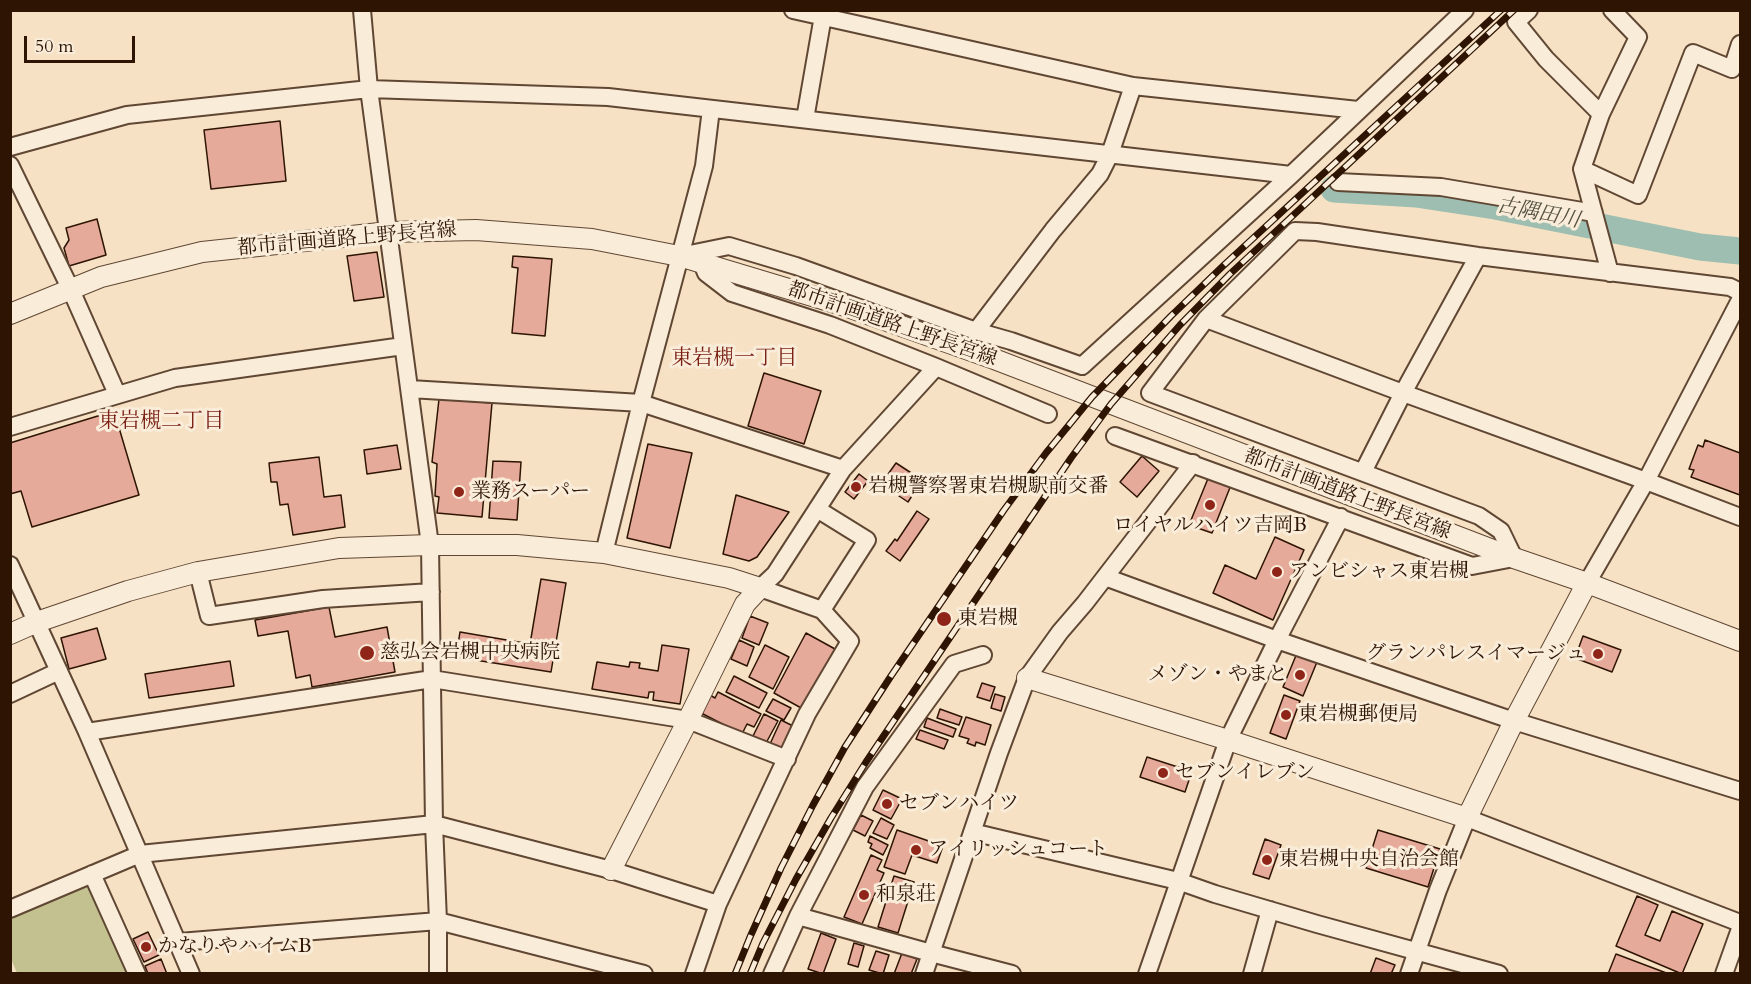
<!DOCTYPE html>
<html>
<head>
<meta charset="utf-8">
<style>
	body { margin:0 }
	#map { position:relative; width:1751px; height:984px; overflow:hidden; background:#f6e1c4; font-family:Cardo,serif }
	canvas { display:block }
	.frame { position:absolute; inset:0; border:12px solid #2e1403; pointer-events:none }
	.scale { position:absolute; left:24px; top:36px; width:111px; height:27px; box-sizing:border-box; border:3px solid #2e1403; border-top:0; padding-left:8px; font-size:18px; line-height:21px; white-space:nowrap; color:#2e1403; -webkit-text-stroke:4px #f9ecd9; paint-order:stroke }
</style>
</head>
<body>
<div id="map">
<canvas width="1751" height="984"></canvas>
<div class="frame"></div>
<div class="scale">50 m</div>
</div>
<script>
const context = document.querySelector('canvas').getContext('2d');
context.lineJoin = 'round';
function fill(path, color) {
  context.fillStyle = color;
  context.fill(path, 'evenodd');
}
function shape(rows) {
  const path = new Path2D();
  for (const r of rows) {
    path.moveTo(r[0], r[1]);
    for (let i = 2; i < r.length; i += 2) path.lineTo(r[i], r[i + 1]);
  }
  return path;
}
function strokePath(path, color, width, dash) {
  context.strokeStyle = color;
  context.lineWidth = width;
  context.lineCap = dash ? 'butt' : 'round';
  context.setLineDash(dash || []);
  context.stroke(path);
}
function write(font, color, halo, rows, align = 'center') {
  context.font = font + ' Cardo,"Noto Serif JP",serif';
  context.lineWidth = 6;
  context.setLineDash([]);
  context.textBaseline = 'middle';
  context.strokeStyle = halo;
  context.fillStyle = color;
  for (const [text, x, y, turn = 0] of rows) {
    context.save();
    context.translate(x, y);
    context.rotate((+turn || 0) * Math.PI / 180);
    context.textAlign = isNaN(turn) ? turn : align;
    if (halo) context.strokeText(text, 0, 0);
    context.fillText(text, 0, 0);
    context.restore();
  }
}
fill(shape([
	[86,887,92,889,132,973,17,973,11,959,10,918]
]), '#c3c190');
strokePath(shape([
	[1334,189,1416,194,1495,206,1700,247,1740,251]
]), '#9dbeb0', 27);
const building = shape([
	[280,121,286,181,211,189,204,130,280,121],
	[97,219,106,255,69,266,64,248,69,240,66,228,97,219],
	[377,252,384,297,354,301,347,256,377,252],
	[513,256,552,259,545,336,512,333,518,268,512,267,513,256],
	[764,373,821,391,804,444,748,426,764,373],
	[439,399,492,403,482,517,437,513,439,497,435,496,437,464,432,462,439,399],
	[114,411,139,495,32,527,21,491,10,494,10,443,114,411],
	[1705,440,1740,453,1740,495,1691,477,1694,470,1689,469,1698,445,1703,447,1705,440],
	[648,444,692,453,670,548,627,538,648,444],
	[397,445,401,469,367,474,364,450,397,445],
	[1142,456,1159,471,1137,497,1120,482,1142,456],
	[319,457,324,497,341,495,345,527,293,535,288,504,280,505,277,482,271,482,269,463,319,457],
	[493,461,521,462,517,520,489,518,493,461],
	[896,463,922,480,908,502,881,484,896,463],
	[859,474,868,481,854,499,845,492,859,474],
	[1209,476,1231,485,1212,533,1189,525,1209,476],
	[736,495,789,512,757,557,749,561,723,554,736,495],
	[917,511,929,519,900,561,886,551,895,539,897,541,917,511],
	[1275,537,1304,550,1273,620,1213,593,1225,565,1256,579,1275,537],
	[541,579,566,583,551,672,456,657,460,632,530,644,541,579],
	[329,607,335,637,387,627,395,672,312,687,310,675,296,678,288,631,258,636,255,620,329,607],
	[750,616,768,623,759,645,742,638,750,616],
	[97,628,106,659,69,669,61,638,97,628],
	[806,633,835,649,803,709,774,693,806,633],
	[1583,636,1621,650,1612,672,1575,658,1583,636],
	[739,640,754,647,747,666,731,659,739,640],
	[662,645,689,649,680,704,653,700,654,692,649,692,648,698,592,689,597,662,629,667,630,662,640,663,639,668,658,671,662,645],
	[765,645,789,657,773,689,749,677,765,645],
	[1297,653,1317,662,1303,696,1283,687,1297,653],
	[230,661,234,686,149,698,145,674,230,661],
	[734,676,767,693,759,708,726,692,734,676],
	[982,683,995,687,990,701,977,697,982,683],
	[718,692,761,714,754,727,747,724,742,734,701,713,710,695,715,698,718,692],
	[995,694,1005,697,1001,711,991,708,995,694],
	[1284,695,1300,701,1286,739,1270,733,1284,695],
	[773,699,791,708,784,720,766,711,773,699],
	[940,709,962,717,959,725,937,718,940,709],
	[764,714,778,721,766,743,753,736,764,714],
	[966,717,991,725,985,745,976,742,975,746,967,743,969,739,959,736,966,717],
	[927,718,956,729,953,737,924,727,927,718],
	[781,720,795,727,784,751,770,744,781,720],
	[920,730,948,740,944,749,916,739,920,730],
	[1147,757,1187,770,1185,778,1189,780,1185,792,1140,777,1147,757],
	[883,790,902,799,891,819,873,810,883,790],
	[861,815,873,821,865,836,853,830,861,815],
	[881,818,894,825,887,839,873,833,881,818],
	[897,830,943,846,937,863,912,855,905,874,884,867,897,830],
	[1378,830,1440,849,1428,887,1366,868,1378,830],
	[870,836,888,845,883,855,870,848,872,844,868,842,870,836],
	[1265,839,1281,845,1269,879,1253,874,1265,839],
	[871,855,882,860,877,870,884,873,862,924,844,917,871,855],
	[894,876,914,882,898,933,878,927,894,876],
	[1637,896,1658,905,1645,935,1660,941,1672,911,1703,924,1682,974,1616,946,1637,896],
	[148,932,159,955,144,962,133,939,148,932],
	[821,933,836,939,823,974,808,969,821,933],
	[854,943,864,946,858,967,848,964,854,943],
	[876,951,889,955,883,974,869,970,876,951],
	[902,953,917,959,911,974,894,974,902,953],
	[1616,954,1669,974,1608,974,1616,954],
	[1376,958,1395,965,1391,974,1370,974,1376,958],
	[161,959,167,974,148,974,145,966,161,959]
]);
fill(building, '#e6aa9b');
strokePath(building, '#2e1403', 1.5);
const minor = shape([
	[362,10,369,89,430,545,434,824,438,921,438,974],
	[793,10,1133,86,1358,110],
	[1529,10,1516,22,1546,59,1601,114],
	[805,119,823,16],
	[10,147,127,115,369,89,608,97,1291,175],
	[10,165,71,290,117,394],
	[1582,169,1638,195,1693,53,1732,69,1740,44],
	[1338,182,1441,187,1594,213],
	[680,256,729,246,796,266,976,331,1011,341,1082,366,1291,175,1465,10],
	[702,263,706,273,732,293,830,325,936,367,1048,414],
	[1610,273,1582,169,1601,114,1638,37,1612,10],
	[1206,319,1403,393,1646,481,1740,517],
	[976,331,1053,230,1100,174,1110,154,1133,86],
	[410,389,641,403,843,469],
	[10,427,175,378,403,346],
	[1115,436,1472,566,1514,558,1501,531,1479,516,1150,393,1206,319,1295,231,1317,232,1478,256,1730,287,1740,292],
	[1363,472,1403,393,1478,256],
	[817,509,867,540,822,610],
	[604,553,641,403,704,166,711,109],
	[10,565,87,732,191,974],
	[198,572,209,616,323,599,431,592],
	[1105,577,1277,640,1514,721,1740,791],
	[1587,583,1646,481,1740,300],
	[10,694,59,671],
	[87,732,432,679,688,720,787,759],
	[972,832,1178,881,1215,894,1317,924,1499,974],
	[92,874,137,974],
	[10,909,140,854,434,824,611,870,718,904],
	[798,916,865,787,954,664,983,655],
	[179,942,438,921,644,974],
	[694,974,718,904,807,714,850,641,822,610,760,588,775,574,843,469,936,367],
	[772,974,798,916,931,953,1012,974],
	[924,974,999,753,1027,678,1060,632,1085,603,1193,463],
	[1147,974,1228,740,1277,640,1341,517],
	[1252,974,1270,910],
	[1409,974,1438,890,1467,818,1740,923],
	[1724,974,1740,929]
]);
const tertiary = shape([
	[10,314,101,277,202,252,389,232,476,230,592,239,679,256,842,305,994,359,1514,558,1587,583,1740,641],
	[10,634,37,622,128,591,198,572,339,548,430,545,517,545,604,553,729,578,760,588,745,604,688,720,611,870],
	[1027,678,1228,740,1467,818,1514,721,1587,583]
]);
strokePath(minor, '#604733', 20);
strokePath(tertiary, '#604733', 22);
strokePath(minor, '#f9ecd9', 16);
strokePath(tertiary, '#f9ecd9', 20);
const rail = shape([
	[735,974,750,937,781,868,813,805,845,747,891,676,1004,510,1046,453,1092,397,1171,316,1223,266,1501,10],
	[750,974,763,943,796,879,831,818,866,762,1071,458,1111,404,1180,325,1230,274,1514,10]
]);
strokePath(rail, '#2e1403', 7);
strokePath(rail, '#f9ecd9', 4.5, [14]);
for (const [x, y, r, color] of [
	[856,487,6,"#8f2418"],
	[459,492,6,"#8f2418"],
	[1210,505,6,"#8f2418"],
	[1277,572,6,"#8f2418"],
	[944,619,8,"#8f2418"],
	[367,653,8,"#8f2418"],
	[1598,654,6,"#8f2418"],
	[1300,675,6,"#8f2418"],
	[1286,715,6,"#8f2418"],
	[1163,773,6,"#8f2418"],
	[887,804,6,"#8f2418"],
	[916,850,6,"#8f2418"],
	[1267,860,6,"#8f2418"],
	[864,895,6,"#8f2418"],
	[146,947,6,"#8f2418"]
]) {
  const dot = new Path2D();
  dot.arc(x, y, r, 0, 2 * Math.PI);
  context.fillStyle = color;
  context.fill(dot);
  strokePath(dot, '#f9ecd9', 2);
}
write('20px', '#2e1403', '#f9ecd9', [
	["都市計画道路上野長宮線",347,240,-5],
	["都市計画道路上野長宮線",892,325,19],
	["都市計画道路上野長宮線",1347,495,21]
]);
write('20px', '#2e1403', '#f9ecd9', [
	["岩槻警察署東岩槻駅前交番",868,487],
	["業務スーパー",471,492],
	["ロイヤルハイツ吉岡B",1210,526,"center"],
	["アンビシャス東岩槻",1289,572],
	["東岩槻",958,619],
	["慈弘会岩槻中央病院",380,653],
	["グランパレスイマージュ",1586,654,"right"],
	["メゾン・やまと",1288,675,"right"],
	["東岩槻郵便局",1298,715],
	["セブンイレブン",1175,773],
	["セブンハイツ",899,804],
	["アイリッシュコート",928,850],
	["東岩槻中央自治会館",1279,860],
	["和泉荘",876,895],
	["かなりやハイムB",158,947]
], 'left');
write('italic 21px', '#555040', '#f9ecd9', [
	["古隅田川",1538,214,11]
]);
write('21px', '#7a1f14', '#f9ecd9', [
	["東岩槻一丁目",734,359],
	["東岩槻二丁目",161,422]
]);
</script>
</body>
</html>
